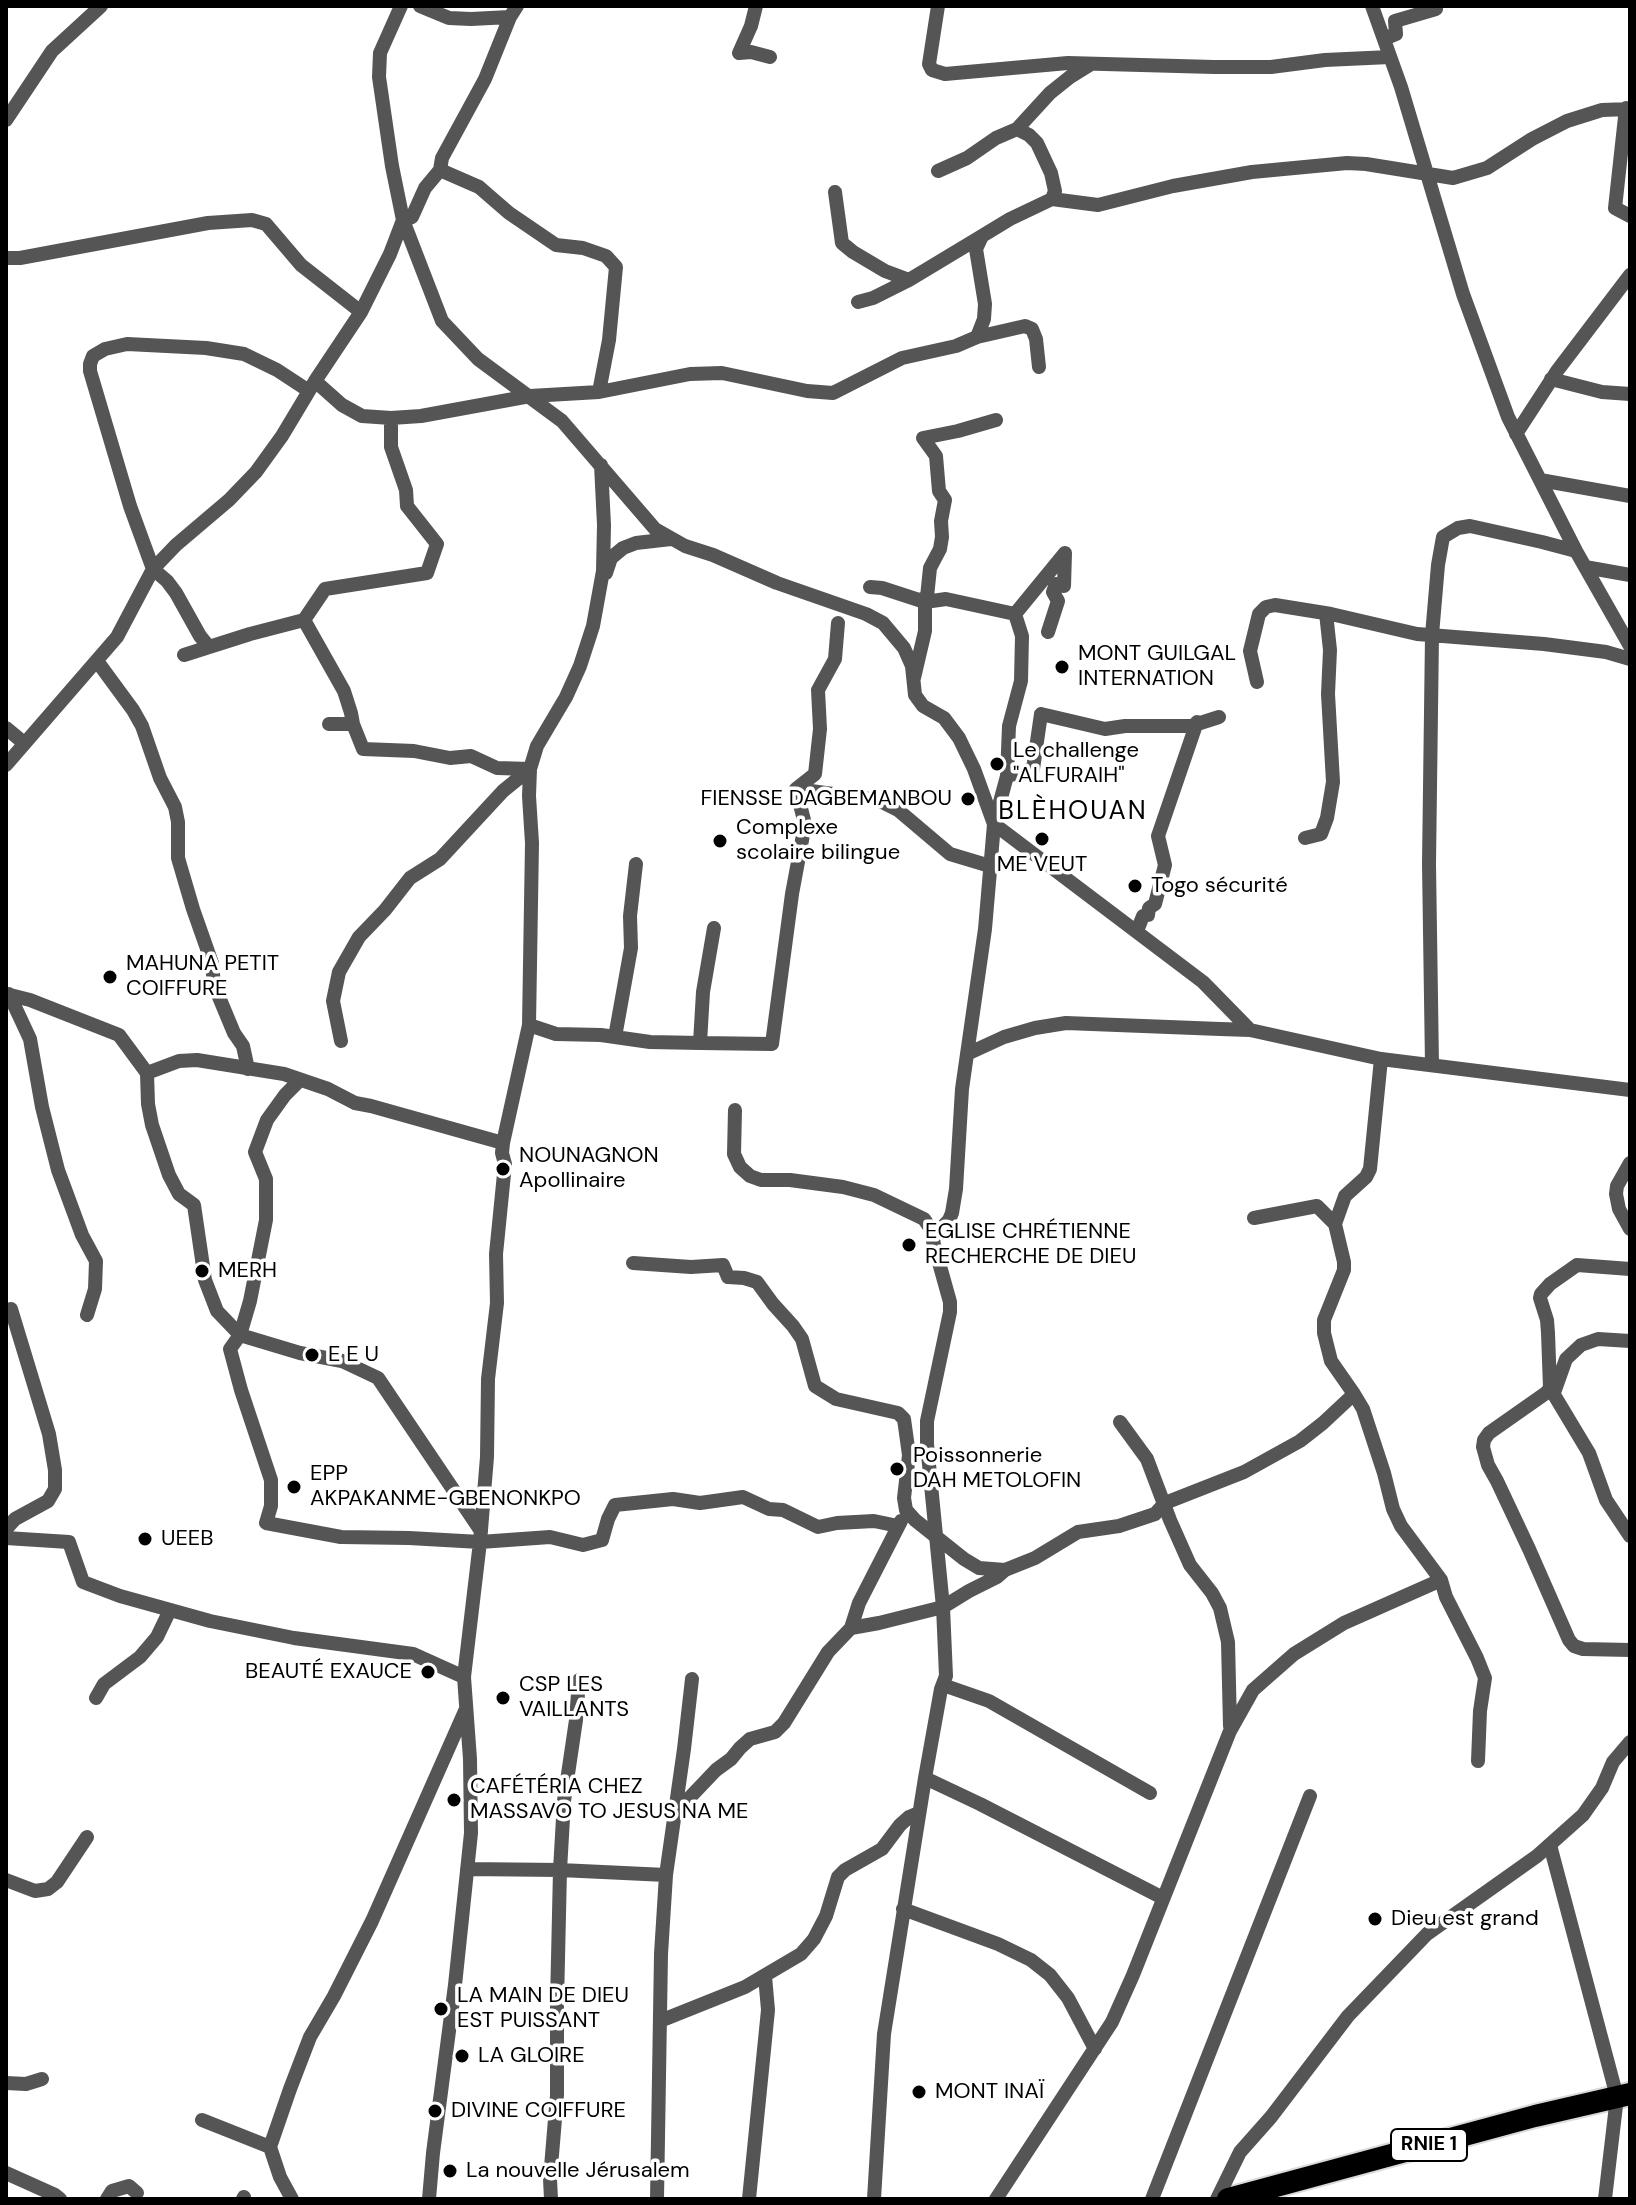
<!DOCTYPE html>
<html>
<head>
<meta charset="utf-8">
<style>
	body { margin:0 }
	#map { position:relative; width:1636px; height:2205px; overflow:hidden; background:#fff; font-family:"DM Sans",sans-serif }
	canvas { display:block }
	.frame { position:absolute; inset:0; border:8px solid #000; pointer-events:none }
</style>
</head>
<body>
<div id="map">
<canvas width="1636" height="2205"></canvas>
<div class="frame"></div>
</div>
<script>
const context = document.querySelector('canvas').getContext('2d');
context.lineJoin = 'round';
function shape(rows) {
  const path = new Path2D();
  for (const r of rows) {
    path.moveTo(r[0], r[1]);
    for (let i = 2; i < r.length; i += 2) path.lineTo(r[i], r[i + 1]);
  }
  return path;
}
function strokePath(path, color, width, dash) {
  context.strokeStyle = color;
  context.lineWidth = width;
  context.lineCap = dash ? 'butt' : 'round';
  context.setLineDash(dash || []);
  context.stroke(path);
}
function write(font, color, halo, rows, align = 'center') {
  context.font = font + ' "DM Sans",sans-serif';
  context.lineWidth = 7;
  context.setLineDash([]);
  context.textBaseline = 'middle';
  context.strokeStyle = halo;
  context.fillStyle = color;
  for (const [text, x, y, turn = 0] of rows) {
    context.save();
    context.translate(x, y);
    context.rotate((+turn || 0) * Math.PI / 180);
    context.textAlign = isNaN(turn) ? turn : align;
    if (halo) context.strokeText(text, 0, 0);
    context.fillText(text, 0, 0);
    context.restore();
  }
}
const trunk = shape([
	[1228,2199,1535,2116,1630,2094]
]);
strokePath(trunk, '#dbdbdb', 26);
strokePath(shape([
	[401,6,380,53,379,77,392,166,403,220,442,321,478,359,562,421,655,529,685,546,713,555,777,583,866,614,883,623,904,648,912,666,915,695,923,706,944,718,959,738,974,769,994,824,1203,982,1250,1030],
	[420,6,449,18,471,19,510,17,517,6],
	[756,6,751,26,739,53,751,52,770,57],
	[938,6,929,64,932,70,945,74,1068,63,1214,67,1271,67,1325,60,1390,57],
	[1372,6,1401,87,1463,294,1508,417,1576,551,1630,646],
	[1384,39,1396,34,1395,21,1436,9],
	[1626,108,1615,208,1630,216],
	[6,120,52,51,101,6],
	[440,170,442,158,485,79,510,17],
	[938,171,967,158,996,138,1017,129,1050,93,1070,77,1091,64],
	[835,192,842,243,853,252,885,271,909,280],
	[1052,199,1098,205,1173,186,1252,172,1347,163,1366,164,1453,178,1487,168,1532,139,1567,121,1602,110,1630,109],
	[6,258,20,258,208,223,252,220,266,224,301,265,361,312],
	[858,302,873,298,909,280,982,236],
	[977,337,1025,326,1032,329,1036,339,1039,367],
	[1551,379,1602,392,1630,394],
	[315,381,342,405,362,416,391,418,421,416,530,396,599,392,690,374,722,373,807,391,833,393,902,358,956,346,977,337,984,319,985,304,976,249,982,236,1010,219,1052,199,1055,191,1051,173,1037,143,1029,135,1017,129],
	[1516,434,1557,371,1630,275],
	[1540,480,1630,496],
	[1585,567,1630,575],
	[606,573,611,558,623,548,636,543,671,539],
	[870,587,882,588,925,602],
	[920,600,927,597,930,568,940,549,942,537,941,521,945,500,939,491,936,456,923,438,958,431,996,420],
	[1015,614,1065,553,1064,586,1056,584,1053,592,1058,601,1048,632],
	[209,647,200,636,176,593,167,581,153,569,130,506,90,371,90,364,93,356,105,349,127,344,206,348,244,354,277,370,309,391],
	[184,655,250,634,304,620],
	[97,661,133,710,142,726,160,778,175,807,178,822,178,858,193,909,212,963,214,985,234,1033,243,1046,248,1069],
	[1257,682,1250,651,1259,614,1266,607,1275,605,1331,614,1417,634,1544,644,1606,652,1630,659],
	[329,724,353,724,363,749,414,751,450,758,471,756,497,768,530,769,503,791,440,859,410,878,385,910,359,937,339,972,333,1001,341,1041],
	[353,724,351,713,344,691,304,620,325,589,427,573,437,544,407,506,406,490,391,447,391,418],
	[6,728,24,743],
	[6,765,117,637,153,569,176,545,229,500,256,472,282,436,315,381,361,312,390,254,403,220,412,217,425,188,440,170,479,187,509,213,556,245,583,248,606,256,616,267,609,340,599,392],
	[1007,776,1033,769,1041,714,1105,729,1125,726,1191,726,1219,717],
	[796,789,878,800,898,810,950,854,990,866],
	[1305,838,1321,834,1327,818,1333,782,1328,694,1330,650,1326,613],
	[1137,931,1143,916,1148,915,1149,908,1155,904,1165,865,1158,836,1197,722],
	[6,994,30,1000,119,1035,147,1073,179,1061,197,1060,284,1074,328,1089,355,1103,371,1106,503,1143],
	[9,994,30,1039,42,1107,58,1170,82,1235,96,1261,95,1289,87,1315],
	[529,1025,556,1034,601,1035,650,1042,700,1043,703,992,714,928],
	[615,1037,631,948,630,916,636,864],
	[700,1043,772,1044,792,894,805,824,796,789,815,774,820,729,818,690,835,659,838,623],
	[967,1054,1004,1037,1035,1028,1066,1023,1220,1029,1250,1030,1381,1059,1630,1090],
	[1432,1065,1429,864,1432,635,1438,565,1443,537,1458,528,1470,526,1542,542,1576,551],
	[147,1073,148,1104,152,1125,169,1175,179,1194,194,1205,205,1280,217,1311,240,1335,230,1349,241,1390,271,1480,271,1506,266,1523,341,1537,409,1538,480,1542,550,1537,583,1545,602,1540,608,1519,615,1505,673,1499,700,1503,743,1497,769,1509,783,1510,818,1527,837,1523,874,1521,898,1526],
	[300,1080,285,1095,267,1120,255,1152,266,1179,266,1220,250,1301,240,1335,300,1353,342,1361,378,1378,481,1531],
	[735,1110,734,1154,740,1167,750,1176,761,1180,790,1180,843,1187,874,1195,924,1219,935,1235],
	[1630,1163,1617,1186,1616,1194,1619,1209,1630,1229],
	[1254,1218,1317,1206,1335,1224],
	[633,1263,691,1267,723,1265,728,1277,744,1278,757,1282,773,1304,793,1326,802,1339,815,1386,836,1399,898,1413,904,1419,909,1455,904,1498,906,1510,915,1520,964,1559,979,1568,1005,1570,1035,1558,1078,1532,1119,1526,1155,1514,1165,1503,1244,1472,1300,1441,1323,1423,1354,1394,1331,1361,1324,1333,1324,1320,1344,1270,1344,1262,1335,1224,1345,1196,1366,1177,1370,1169,1381,1059],
	[1630,1269,1577,1265,1550,1284,1541,1294,1540,1298,1547,1320,1548,1333,1550,1388,1546,1393,1489,1433,1484,1440,1483,1447,1488,1465,1497,1481,1529,1549,1569,1640,1574,1646,1583,1649,1630,1650],
	[1550,1388,1589,1453,1606,1500,1630,1536],
	[1555,1390,1566,1359,1581,1345,1598,1339,1630,1341],
	[1354,1394,1363,1409,1384,1473,1393,1509,1401,1526,1441,1580,1446,1597,1477,1658,1485,1678,1480,1711,1478,1761],
	[1120,1422,1147,1459,1170,1520,1190,1565,1212,1593,1220,1608,1228,1642,1230,1726],
	[6,1529,15,1519,48,1501,55,1489,55,1470,49,1434,11,1309],
	[6,1538,69,1542,83,1582,120,1596,210,1621,294,1638,413,1654,464,1677],
	[851,1628,879,1623,943,1607,969,1591,997,1577,1005,1570],
	[579,1680,576,1720,564,1801,560,1870,666,1875],
	[943,1685,989,1701,1150,1793],
	[96,1698,104,1684,140,1657,157,1637,170,1610],
	[925,1778,980,1804,1163,1898],
	[675,1813,716,1770,731,1759,740,1748,750,1739,775,1732,784,1723,828,1652,851,1628,859,1603,901,1521],
	[1550,1845,1617,2097,1605,2199],
	[467,1869,560,1870,557,2003,557,2095,550,2179,551,2199],
	[6,1880,35,1891,48,1889,57,1882,87,1837],
	[903,1909,998,1944,1031,1960,1050,1975,1068,1998,1095,2049],
	[660,2021,745,1987,801,1954,814,1939,826,1916,838,1877,845,1870,882,1849,900,1825,909,1817,919,1813],
	[6,2083,26,2084,42,2079],
	[202,2120,270,2147],
	[6,2173,55,2195,60,2199],
	[107,2199,112,2191,129,2186,137,2193],
	[243,2199,244,2197],
	[292,2199,280,2177,270,2147,290,2089,310,2037,334,1996,372,1921,465,1711],
	[429,2199,433,2153,455,1985,471,1833,470,1759,464,1677,480,1542,487,1457,488,1379,497,1303,496,1254,505,1164,502,1153,503,1143,529,1025,532,843,529,796,530,769,537,746,566,697,580,666,593,626,603,571,604,525,601,465],
	[657,2199,661,1954,666,1875,684,1749,692,1679],
	[749,2199,768,2010,765,1976],
	[874,2199,884,2034,925,1778,941,1689,946,1676,943,1607,927,1444,927,1421,950,1312,950,1302,933,1241,935,1235,949,1220,952,1213,956,1189,962,1089,985,929,994,824,1007,776,1009,726,1021,681,1022,636,1015,614,946,599,925,602,925,631,914,678],
	[996,2199,1112,2022,1133,1975,1230,1731,1253,1690,1294,1654,1344,1623,1441,1580],
	[1152,2199,1310,1796],
	[1217,2199,1240,2152,1271,2117,1348,2016,1427,1934,1537,1856,1583,1815,1602,1788,1613,1762,1630,1742]
]), '#555', 14);
strokePath(trunk, '#000', 22);
for (const [x, y, r, color] of [
	[1062,667,8,"#000"],
	[997,764,8,"#000"],
	[968,799,8,"#000"],
	[1042,839,8,"#000"],
	[720,841,8,"#000"],
	[1135,886,8,"#000"],
	[110,977,8,"#000"],
	[503,1169,8,"#000"],
	[909,1245,8,"#000"],
	[202,1271,8,"#000"],
	[312,1355,8,"#000"],
	[897,1469,8,"#000"],
	[294,1487,8,"#000"],
	[145,1539,8,"#000"],
	[428,1672,8,"#000"],
	[503,1698,8,"#000"],
	[454,1800,8,"#000"],
	[1375,1919,8,"#000"],
	[441,2009,8,"#000"],
	[462,2056,8,"#000"],
	[919,2092,8,"#000"],
	[435,2111,8,"#000"],
	[450,2171,8,"#000"]
]) {
  const dot = new Path2D();
  dot.arc(x, y, r, 0, 2 * Math.PI);
  context.fillStyle = color;
  context.fill(dot);
  strokePath(dot, '#fff', 3);
}
for (const [x, y, w] of [
	[1429,2145,76]
]) {
  const box = new Path2D();
  box.roundRect(x - w / 2, y - 16, w, 32, 6);
  context.fillStyle = '#fff';
  context.fill(box);
  strokePath(box, '#000', 2);
}
write('bold 20px', '#000', null, [
	["RNIE 1",1429,2145]
]);
write('22px', '#000', '#fff', [
	["MONT GUILGAL",1078,654],
	["INTERNATION",1078,679],
	["Le challenge",1013,751],
	["\"ALFURAIH\"",1013,776],
	["FIENSSE DAGBEMANBOU",952,799,"right"],
	["Complexe",736,828],
	["scolaire bilingue",736,853],
	["ME VEUT",1042,865,"center"],
	["Togo sécurité",1151,886],
	["MAHUNA PETIT",126,964],
	["COIFFURE",126,989],
	["NOUNAGNON",519,1156],
	["Apollinaire",519,1181],
	["EGLISE CHRÉTIENNE",925,1232],
	["RECHERCHE DE DIEU",925,1257],
	["MERH",218,1271],
	["E E U",328,1355],
	["Poissonnerie",913,1456],
	["DAH METOLOFIN",913,1481],
	["EPP",310,1474],
	["AKPAKANME-GBENONKPO",310,1499],
	["UEEB",161,1539],
	["BEAUTÉ EXAUCE",412,1672,"right"],
	["CSP LES",519,1685],
	["VAILLANTS",519,1710],
	["CAFÉTÉRIA CHEZ",470,1787],
	["MASSAVO TO JESUS NA ME",470,1812],
	["Dieu est grand",1391,1919],
	["LA MAIN DE DIEU",457,1996],
	["EST PUISSANT",457,2021],
	["LA GLOIRE",478,2056],
	["MONT INAÏ",935,2092],
	["DIVINE COIFFURE",451,2111],
	["La nouvelle Jérusalem",466,2171]
], 'left');
context.letterSpacing = '2px';
write('26px', '#000', '#fff', [
	["BLÈHOUAN",1073,812]
]);
context.letterSpacing = '0px';
</script>
</body>
</html>
